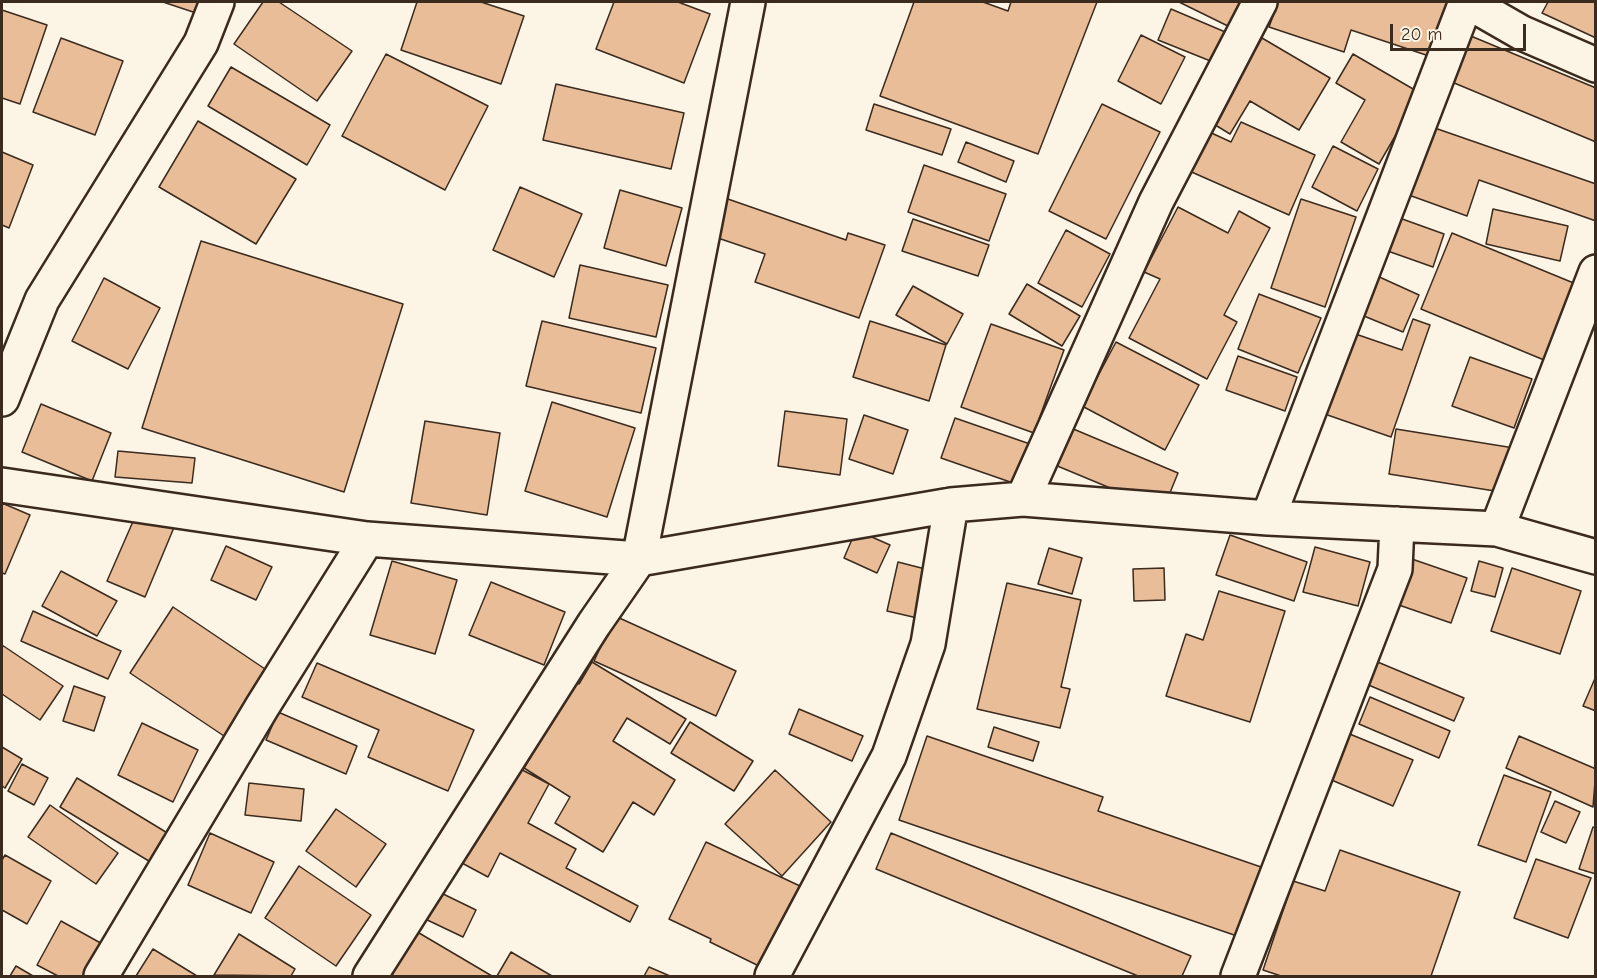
<!DOCTYPE html>
<html>
<head>
<meta charset="utf-8">
<style>
	body { margin:0 }
	#map { position:relative; width:1597px; height:978px; overflow:hidden; background:#fcf5e5; font-family:"Comic Neue",sans-serif }
	canvas { display:block }
	.frame { position:absolute; inset:0; border:3px solid #3b2a1e; pointer-events:none }
	.scale { position:absolute; left:1390px; top:24px; width:136px; height:27px; box-sizing:border-box; border:3px solid #3b2a1e; border-top:0; padding-left:8px; font-size:18px; line-height:21px; white-space:nowrap; color:#3b2a1e; -webkit-text-stroke:4px #fcf5e5; paint-order:stroke }
</style>
</head>
<body>
<div id="map">
<canvas width="1597" height="978"></canvas>
<div class="frame"></div>
<div class="scale">20 m</div>
</div>
<script>
const context = document.querySelector('canvas').getContext('2d');
context.lineJoin = 'round';
function fill(path, color) {
  context.fillStyle = color;
  context.fill(path, 'evenodd');
}
function shape(rows) {
  const path = new Path2D();
  for (const r of rows) {
    path.moveTo(r[0], r[1]);
    for (let i = 2; i < r.length; i += 2) path.lineTo(r[i], r[i + 1]);
  }
  return path;
}
function strokePath(path, color, width, dash) {
  context.strokeStyle = color;
  context.lineWidth = width;
  context.lineCap = dash ? 'butt' : 'round';
  context.setLineDash(dash || []);
  context.stroke(path);
}
const building = shape([
	[163,2,200,2,196,13,163,2],
	[263,2,279,2,352,51,317,101,234,44,263,2],
	[417,2,481,2,524,16,501,84,401,50,417,2],
	[614,2,678,2,710,14,684,83,596,49,614,2],
	[914,2,983,2,1008,11,1011,2,1097,2,1038,154,880,96,914,2],
	[1179,2,1244,2,1236,30,1179,2],
	[1278,2,1451,2,1432,57,1351,30,1344,52,1269,27,1278,2],
	[1548,2,1596,2,1596,38,1542,13,1548,2],
	[1171,9,1230,34,1218,64,1158,40,1171,9],
	[2,10,47,25,20,104,2,98,2,10],
	[1466,34,1596,88,1596,142,1447,80,1466,34],
	[1141,35,1185,57,1161,104,1118,81,1141,35],
	[61,38,123,61,95,135,33,112,61,38],
	[1262,38,1330,78,1299,130,1250,101,1230,134,1212,123,1262,38],
	[386,54,488,106,445,190,342,136,386,54],
	[1353,54,1420,93,1379,164,1341,142,1365,100,1336,83,1353,54],
	[231,67,330,125,307,165,208,106,231,67],
	[556,84,684,113,671,169,543,140,556,84],
	[874,104,951,129,942,155,866,130,874,104],
	[1102,104,1160,132,1106,239,1049,211,1102,104],
	[198,121,296,179,256,244,159,187,198,121],
	[1241,122,1315,155,1289,215,1187,170,1205,130,1231,142,1241,122],
	[1429,126,1596,184,1596,221,1479,180,1467,216,1406,194,1429,126],
	[966,142,1014,161,1006,182,958,162,966,142],
	[1333,146,1378,169,1357,211,1312,187,1333,146],
	[2,152,33,165,9,228,2,225,2,152],
	[924,165,1006,194,989,241,908,212,924,165],
	[520,187,582,214,554,277,493,250,520,187],
	[620,190,682,208,666,266,604,248,620,190],
	[725,198,846,240,848,233,885,245,859,318,755,282,765,254,712,236,725,198],
	[1301,199,1356,217,1325,307,1271,288,1301,199],
	[1178,207,1228,233,1239,211,1270,228,1224,315,1237,322,1207,379,1129,338,1160,279,1144,272,1178,207],
	[1493,209,1568,226,1560,261,1486,244,1493,209],
	[1394,216,1444,234,1433,267,1382,249,1394,216],
	[913,219,989,245,978,276,902,251,913,219],
	[1066,230,1110,254,1082,307,1038,283,1066,230],
	[1452,233,1576,284,1544,360,1421,309,1452,233],
	[201,241,403,304,344,492,142,428,201,241],
	[580,265,668,285,656,337,569,318,580,265],
	[1375,275,1419,295,1403,332,1359,314,1375,275],
	[104,278,160,308,128,369,72,341,104,278],
	[1027,284,1080,316,1062,346,1009,314,1027,284],
	[913,286,963,314,947,344,896,315,913,286],
	[1259,294,1321,318,1298,373,1238,349,1259,294],
	[1413,319,1430,325,1391,437,1316,411,1344,330,1402,350,1413,319],
	[542,321,656,348,641,413,526,386,542,321],
	[870,321,946,345,929,401,853,377,870,321],
	[991,324,1064,350,1034,433,961,407,991,324],
	[1116,342,1199,385,1165,450,1082,406,1116,342],
	[1238,356,1297,377,1285,411,1226,390,1238,356],
	[1470,357,1532,379,1514,428,1452,406,1470,357],
	[552,402,635,428,607,517,525,491,552,402],
	[41,404,111,433,92,481,22,452,41,404],
	[785,411,847,419,840,475,778,466,785,411],
	[864,415,908,430,893,474,849,459,864,415],
	[955,418,1030,444,1016,484,941,458,955,418],
	[425,421,500,433,487,515,411,503,425,421],
	[1071,428,1178,473,1163,510,1055,465,1071,428],
	[1396,429,1514,448,1507,493,1389,474,1396,429],
	[118,451,195,458,192,483,115,477,118,451],
	[2,503,30,515,5,574,2,573,2,503],
	[138,510,175,525,145,597,107,581,138,510],
	[856,530,890,545,877,573,844,558,856,530],
	[1230,535,1307,562,1294,601,1216,575,1230,535],
	[226,546,272,567,256,600,211,580,226,546],
	[1315,547,1370,562,1358,606,1303,592,1315,547],
	[1049,548,1082,558,1072,594,1038,584,1049,548],
	[1409,558,1467,578,1451,623,1393,603,1409,558],
	[392,561,457,580,435,654,370,635,392,561],
	[1479,561,1503,568,1495,597,1471,591,1479,561],
	[898,562,937,572,926,620,887,611,898,562],
	[1164,568,1165,600,1134,601,1133,569,1164,568],
	[1512,568,1581,591,1560,654,1491,631,1512,568],
	[61,571,117,601,97,636,42,606,61,571],
	[491,582,565,612,544,665,469,635,491,582],
	[1007,583,1081,600,1061,687,1070,689,1060,728,977,709,1007,583],
	[1219,591,1285,611,1250,722,1166,696,1186,634,1203,640,1219,591],
	[173,607,268,671,224,736,130,673,173,607],
	[33,611,121,651,108,679,21,641,33,611],
	[615,616,736,671,716,716,594,661,615,616],
	[2,645,63,686,40,720,2,694,2,645],
	[1368,658,1464,698,1454,721,1359,681,1368,658],
	[592,662,686,719,670,744,627,718,613,741,675,780,654,815,633,802,603,852,555,823,570,797,524,768,576,682,579,684,592,662],
	[317,663,474,730,448,791,368,757,379,730,302,697,317,663],
	[1596,676,1596,711,1583,706,1596,676],
	[74,686,105,697,94,731,63,721,74,686],
	[1370,697,1450,731,1439,758,1359,724,1370,697],
	[799,709,863,736,852,761,789,734,799,709],
	[278,712,357,746,346,774,266,740,278,712],
	[690,722,753,761,734,791,671,753,690,722],
	[142,723,198,750,173,802,118,775,142,723],
	[994,727,1039,742,1033,761,988,747,994,727],
	[1340,730,1413,760,1393,806,1322,776,1340,730],
	[927,736,1103,797,1098,811,1264,868,1237,936,899,820,927,736],
	[1519,736,1596,769,1593,807,1506,768,1519,736],
	[2,747,22,759,5,788,2,786,2,747],
	[22,764,48,778,34,805,8,791,22,764],
	[511,764,549,784,528,823,576,849,566,868,638,906,630,922,500,853,488,877,460,862,511,764],
	[775,770,831,822,782,876,725,824,775,770],
	[1504,775,1551,792,1526,862,1478,845,1504,775],
	[77,778,174,837,157,866,60,807,77,778],
	[249,783,304,789,301,821,245,815,249,783],
	[1555,801,1580,812,1566,843,1541,832,1555,801],
	[50,805,118,853,96,884,28,837,50,805],
	[336,809,386,844,356,887,306,851,336,809],
	[1593,827,1596,828,1596,874,1579,869,1593,827],
	[210,833,274,862,251,913,188,885,210,833],
	[891,833,1191,956,1182,976,1138,976,876,869,891,833],
	[706,842,800,886,761,967,710,942,711,939,669,919,706,842],
	[1340,850,1460,892,1431,976,1281,976,1263,970,1293,881,1325,891,1340,850],
	[5,855,51,881,27,924,2,910,2,860,5,855],
	[1536,859,1591,878,1568,938,1514,918,1536,859],
	[299,866,371,915,336,966,265,918,299,866],
	[435,890,476,910,463,937,421,917,435,890],
	[61,921,106,946,89,976,58,976,37,965,61,921],
	[414,930,492,976,394,976,389,973,414,930],
	[239,934,295,969,291,976,214,975,239,934],
	[153,949,197,976,136,976,153,949],
	[511,952,552,976,497,976,511,952],
	[16,966,33,976,10,976,16,966],
	[649,967,670,976,644,976,649,967]
]);
fill(building, '#e8bd98');
strokePath(building, '#3b2a1e', 1.5);
const minor = shape([
	[1468,2,1522,33,1596,65],
	[2,399,42,300,201,43,217,2],
	[2,485,367,539,639,559,951,505],
	[1023,499,1156,202,1260,2],
	[1268,518,1466,2],
	[1497,529,1596,272],
	[101,976,262,707,367,539],
	[370,976,594,624,639,559,748,2],
	[772,976,889,756,928,644,951,505,1023,499,1268,518,1497,529,1596,557],
	[1238,976,1395,569,1397,524]
]);
strokePath(minor, '#3b2a1e', 38);
strokePath(minor, '#fcf5e5', 33);
</script>
</body>
</html>
